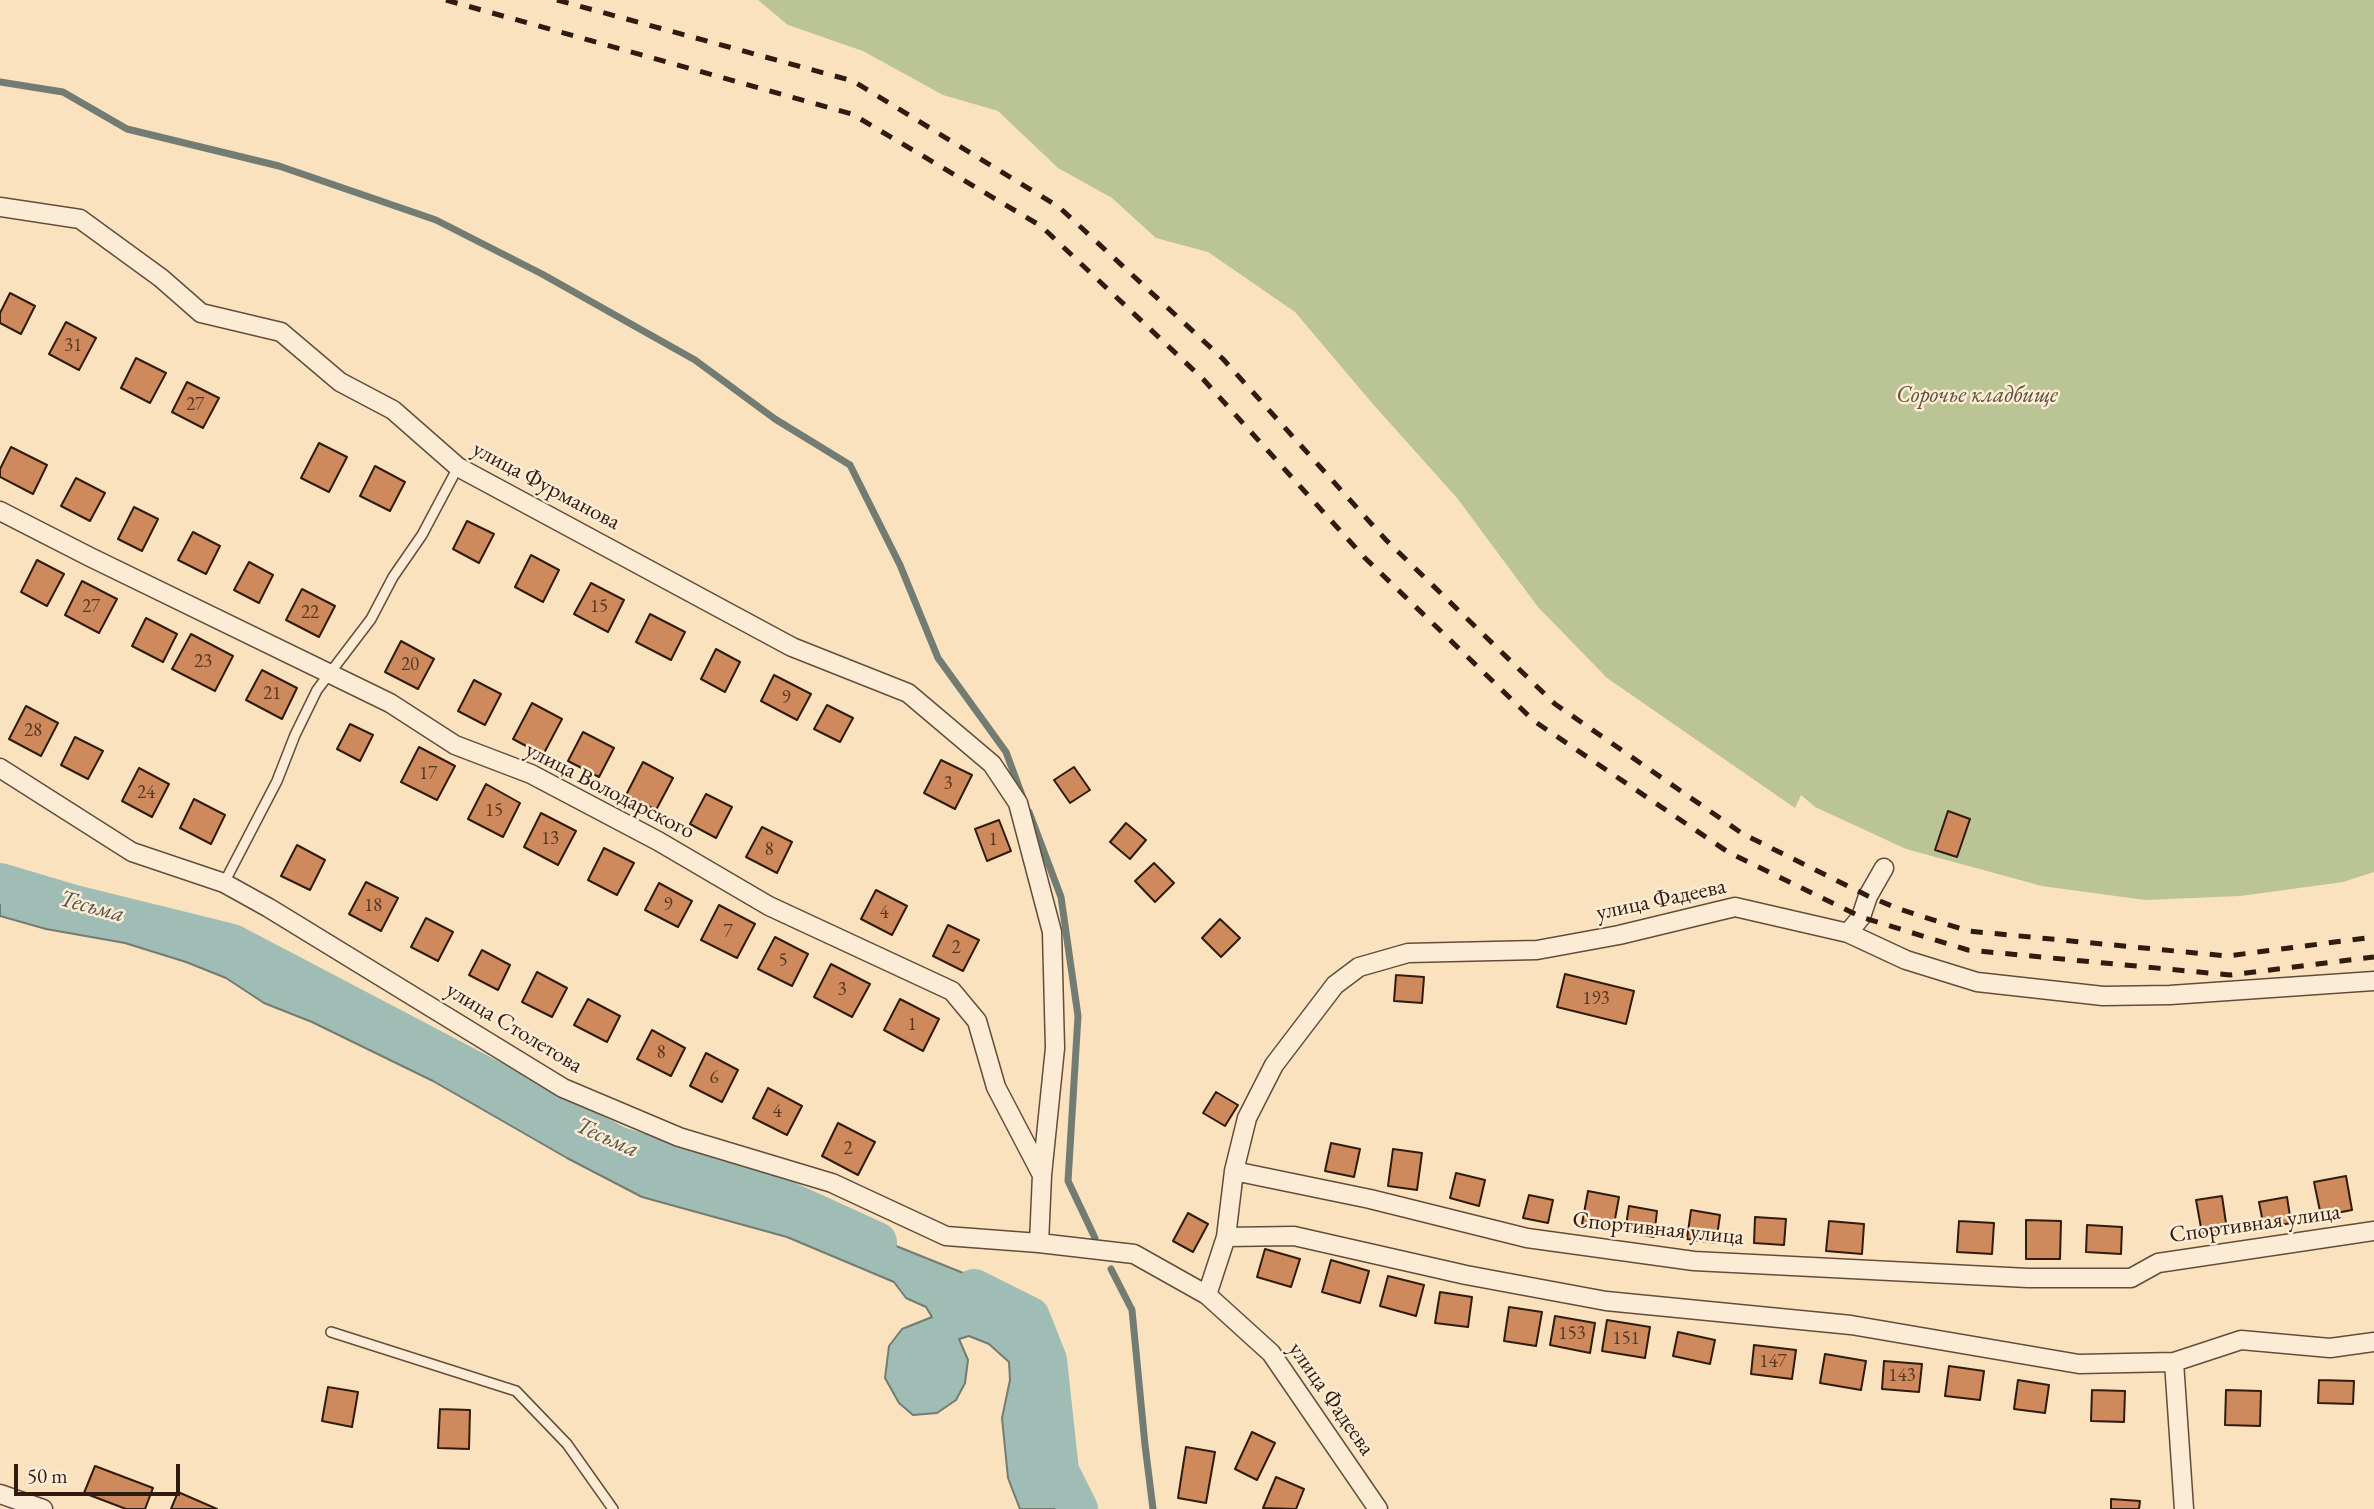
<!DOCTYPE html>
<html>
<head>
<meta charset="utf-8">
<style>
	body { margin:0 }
	#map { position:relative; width:2374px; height:1509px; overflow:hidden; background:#fbe2bf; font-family:"EB Garamond",serif }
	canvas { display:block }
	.scale { position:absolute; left:14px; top:1464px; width:166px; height:32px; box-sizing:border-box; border:4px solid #2f1b0f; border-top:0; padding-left:9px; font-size:21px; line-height:24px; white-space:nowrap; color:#2f1b0f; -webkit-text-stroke:5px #fcecd5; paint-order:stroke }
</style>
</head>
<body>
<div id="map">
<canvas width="2374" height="1509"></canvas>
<div class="scale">50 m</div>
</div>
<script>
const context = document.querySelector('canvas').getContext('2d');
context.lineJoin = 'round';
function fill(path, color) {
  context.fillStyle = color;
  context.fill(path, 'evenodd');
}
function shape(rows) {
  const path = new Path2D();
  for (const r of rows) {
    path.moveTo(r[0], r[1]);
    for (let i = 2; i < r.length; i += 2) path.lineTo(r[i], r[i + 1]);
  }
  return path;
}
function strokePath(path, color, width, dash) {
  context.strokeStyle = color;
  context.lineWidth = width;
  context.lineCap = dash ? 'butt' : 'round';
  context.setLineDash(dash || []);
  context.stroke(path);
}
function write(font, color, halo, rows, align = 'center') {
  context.font = font + ' "EB Garamond",serif';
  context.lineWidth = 5;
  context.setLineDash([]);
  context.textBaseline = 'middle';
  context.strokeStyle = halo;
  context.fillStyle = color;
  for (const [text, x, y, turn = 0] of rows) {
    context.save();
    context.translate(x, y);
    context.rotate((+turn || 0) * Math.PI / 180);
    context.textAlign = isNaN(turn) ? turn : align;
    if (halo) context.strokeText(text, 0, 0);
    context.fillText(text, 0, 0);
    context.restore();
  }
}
fill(shape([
	[758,0,2374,0,2374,872,2343,882,2240,896,2145,900,2042,886,1906,849,1815,807,1801,795,1795,808,1607,678,1538,607,1457,498,1372,403,1295,312,1208,252,1156,238,1112,198,1058,168,998,111,943,95,863,51,788,25]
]), '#bbc495');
const water = shape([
	[0,886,42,902,151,924,187,933,202,941,215,938,252,953,316,985,386,1027,541,1111,619,1150,839,1223,998,1287,1022,1307,1040,1350,1036,1417,1046,1476,1064,1509,1020,1509,1008,1478,1002,1418,1010,1380,1009,1362,989,1344,969,1336,959,1339,968,1360,965,1383,956,1400,937,1413,913,1415,899,1403,885,1378,889,1346,902,1329,932,1317,926,1307,906,1298,894,1282,787,1237,642,1197,567,1158,433,1081,312,1022,264,1003,226,978,186,962,125,943,46,929,0,916,0,886]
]);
fill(water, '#9fbdb5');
strokePath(water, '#727c73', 2);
strokePath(shape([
	[0,82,63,92,127,129,279,166,436,220,542,274,695,360,775,419,850,465,900,565,938,658,1006,752,1023,798],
	[1029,812,1061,897,1078,1016,1068,1181,1095,1238],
	[1111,1269,1132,1310,1145,1445,1153,1509]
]), '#727c73', 7);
strokePath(shape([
	[0,883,74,905,232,944,617,1146,776,1196,877,1242],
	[974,1289,1030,1317,1047,1360,1059,1471,1078,1509]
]), '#9fbdb5', 40);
const building = shape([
	[10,293,35,306,21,334,0,323,0,313,10,293],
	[66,322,96,338,79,370,49,354,66,322],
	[136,358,166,373,150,403,121,388,136,358],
	[187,382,219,398,203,428,172,412,187,382],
	[319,443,347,457,329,492,301,478,319,443],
	[11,447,47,465,33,494,0,477,0,469,11,447],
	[375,466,405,482,390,511,360,496,375,466],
	[76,478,105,493,90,521,61,506,76,478],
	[134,507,158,519,142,551,118,539,134,507],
	[467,521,494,534,479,563,453,549,467,521],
	[193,532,220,546,206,574,178,560,193,532],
	[531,555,559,570,543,602,515,587,531,555],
	[37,560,64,574,47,606,21,592,37,560],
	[249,562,273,575,259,603,234,590,249,562],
	[82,581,117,599,99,633,65,615,82,581],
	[591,583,624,600,608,632,574,614,591,583],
	[302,589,335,606,319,637,286,620,302,589],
	[650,614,685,632,671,660,636,642,650,614],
	[146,618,177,634,163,662,132,646,146,618],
	[191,634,233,656,215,691,172,669,191,634],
	[401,641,434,659,418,689,385,672,401,641],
	[716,649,740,662,725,692,701,679,716,649],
	[262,670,297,688,282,719,246,700,262,670],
	[774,675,811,694,797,720,761,701,774,675],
	[474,680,501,694,485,725,458,711,474,680],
	[532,703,562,719,543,755,513,739,532,703],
	[827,705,853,718,840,742,814,729,827,705],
	[26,706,58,723,41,756,9,739,26,706],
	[350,724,373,735,360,761,337,749,350,724],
	[583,732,614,748,599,777,568,761,583,732],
	[75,737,103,751,88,779,61,765,75,737],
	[419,747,455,766,437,800,401,782,419,747],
	[941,760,972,775,955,809,924,793,941,760],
	[643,762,673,778,656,810,626,795,643,762],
	[1074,767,1090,790,1070,803,1054,780,1074,767],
	[139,768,169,784,152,817,122,801,139,768],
	[486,784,520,803,503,837,468,819,486,784],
	[706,794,732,807,716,838,690,824,706,794],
	[194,799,225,815,211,844,180,828,194,799],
	[1948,811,1970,819,1957,857,1935,850,1948,811],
	[541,813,576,831,558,865,524,847,541,813],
	[999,820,1011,851,987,861,975,829,999,820],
	[1126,823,1146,840,1130,859,1110,842,1126,823],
	[762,827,792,842,777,873,746,857,762,827],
	[297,845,325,860,310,890,281,876,297,845],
	[604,848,634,863,617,895,588,880,604,848],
	[1154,863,1174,883,1155,902,1135,881,1154,863],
	[366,882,398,898,381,931,349,914,366,882],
	[659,883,692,901,678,927,645,910,659,883],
	[876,890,907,906,892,935,861,919,876,890],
	[719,905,755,924,737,958,701,940,719,905],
	[426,918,453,932,438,961,411,947,426,918],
	[1220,919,1240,938,1221,957,1202,938,1220,919],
	[948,925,979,940,963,971,933,956,948,925],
	[775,937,808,954,792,986,758,969,775,937],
	[482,950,510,965,498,990,469,975,482,950],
	[831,964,870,984,852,1017,814,997,831,964],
	[537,972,567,988,552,1017,522,1002,537,972],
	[1565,974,1634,991,1626,1024,1557,1007,1565,974],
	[1396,975,1424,977,1422,1003,1394,1001,1396,975],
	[588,999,620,1016,607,1042,574,1025,588,999],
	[900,999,939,1019,923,1051,884,1030,900,999],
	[652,1030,685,1048,671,1076,637,1059,652,1030],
	[706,1053,738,1070,722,1102,690,1086,706,1053],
	[768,1088,802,1106,787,1135,753,1118,768,1088],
	[1216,1092,1238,1105,1225,1126,1203,1113,1216,1092],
	[838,1123,875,1142,858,1175,822,1156,838,1123],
	[1331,1143,1360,1149,1354,1177,1325,1171,1331,1143],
	[1393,1149,1422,1153,1417,1190,1388,1186,1393,1149],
	[1456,1173,1485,1180,1479,1206,1450,1198,1456,1173],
	[2346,1176,2352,1210,2321,1216,2314,1182,2346,1176],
	[1588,1191,1619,1197,1613,1230,1582,1224,1588,1191],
	[1529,1195,1553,1200,1548,1223,1523,1218,1529,1195],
	[2222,1196,2227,1230,2202,1233,2196,1200,2222,1196],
	[2287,1197,2291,1223,2264,1228,2259,1202,2287,1197],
	[1629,1206,1657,1211,1654,1237,1625,1232,1629,1206],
	[1691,1210,1720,1215,1716,1243,1687,1239,1691,1210],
	[1188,1213,1208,1224,1193,1252,1173,1241,1188,1213],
	[1755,1217,1786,1219,1784,1245,1754,1243,1755,1217],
	[2026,1220,2061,1221,2060,1259,2026,1259,2026,1220],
	[1829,1221,1864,1224,1862,1254,1826,1251,1829,1221],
	[1959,1221,1994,1223,1992,1254,1957,1252,1959,1221],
	[2087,1225,2122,1227,2121,1254,2086,1252,2087,1225],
	[1265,1249,1300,1259,1291,1287,1257,1277,1265,1249],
	[1331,1260,1369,1271,1360,1303,1322,1292,1331,1260],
	[1388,1276,1424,1285,1416,1316,1380,1306,1388,1276],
	[1440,1292,1472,1297,1468,1327,1435,1323,1440,1292],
	[1509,1307,1542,1312,1536,1346,1504,1341,1509,1307],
	[1555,1316,1595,1323,1590,1353,1550,1345,1555,1316],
	[1607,1320,1650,1327,1645,1358,1602,1351,1607,1320],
	[1678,1332,1715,1340,1710,1364,1673,1356,1678,1332],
	[1754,1345,1796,1350,1792,1379,1751,1374,1754,1345],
	[1825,1354,1866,1361,1861,1390,1820,1383,1825,1354],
	[1884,1361,1922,1364,1919,1392,1882,1389,1884,1361],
	[1949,1366,1984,1371,1980,1400,1945,1396,1949,1366],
	[2018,1380,2049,1385,2045,1413,2014,1409,2018,1380],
	[2319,1380,2354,1381,2353,1404,2318,1403,2319,1380],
	[328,1387,358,1392,352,1427,322,1421,328,1387],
	[2092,1390,2125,1391,2124,1422,2091,1421,2092,1390],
	[2226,1390,2261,1391,2260,1426,2225,1425,2226,1390],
	[440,1409,470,1410,469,1449,438,1448,440,1409],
	[1252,1432,1275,1443,1257,1480,1235,1469,1252,1432],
	[1186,1447,1215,1452,1206,1503,1178,1498,1186,1447],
	[95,1466,153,1488,145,1509,126,1509,84,1493,95,1466],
	[1276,1477,1304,1489,1296,1509,1263,1508,1276,1477],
	[178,1492,217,1509,171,1509,178,1492],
	[2111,1499,2140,1501,2139,1509,2111,1509,2111,1499]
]);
fill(building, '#ce895c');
strokePath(building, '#2f1b0f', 2);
const service = shape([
	[224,883,277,781,295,735,317,690,371,619,393,577,422,535,458,467],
	[331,1332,516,1391,567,1444,613,1509]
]);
const minor = shape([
	[0,207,80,219,161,278,201,313,281,332,340,382,393,410,458,467,792,647,908,693,992,764,1018,803,1052,932,1055,1048,1042,1175],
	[0,511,90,557,390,703,455,745,531,774,658,841,769,906,952,991,977,1021,996,1087,1042,1175,1039,1243],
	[0,768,132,852,224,883,269,908,563,1088,679,1137,832,1183,946,1236,1039,1243,1134,1254,1207,1295,1271,1353,1378,1509],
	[1884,868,1868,896,1861,917,1848,933,1735,907,1619,935,1537,950,1408,953,1359,967,1335,985,1274,1065,1247,1118,1234,1171,1370,1199,1527,1238,1694,1261,2028,1278,2131,1278,2158,1263,2374,1231],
	[1848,933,1906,960,1977,982,2103,996,2170,995,2374,981],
	[1226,1237,1294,1236,1466,1275,1606,1301,1851,1325,2079,1364,2174,1362,2241,1340,2330,1348,2374,1342],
	[1207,1295,1226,1237,1234,1171],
	[2174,1362,2184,1509],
	[0,1494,43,1509]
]);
strokePath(service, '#624d3b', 12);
strokePath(minor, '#624d3b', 21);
strokePath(service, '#fcecd5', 9);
strokePath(minor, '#fcecd5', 18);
strokePath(shape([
	[446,0,852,114,1041,226,1203,379,1364,557,1534,721,1728,852,1861,917,1968,950,2230,975,2374,957],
	[557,0,853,81,1059,207,1223,359,1386,540,1555,704,1743,834,1868,896,1899,909,1968,931,2227,956,2374,937]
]), '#2f1b0f', 5, [12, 12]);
write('19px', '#573622', null, [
	["31",73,346],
	["27",195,405],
	["27",91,607],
	["15",599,607],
	["22",310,613],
	["23",203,662],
	["20",410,665],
	["21",272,694],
	["9",786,698],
	["28",33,731],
	["17",428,774],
	["3",948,784],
	["24",146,793],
	["15",494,811],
	["13",550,839],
	["1",993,840],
	["8",769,850],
	["9",668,905],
	["18",373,906],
	["4",884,913],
	["7",728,932],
	["2",956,948],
	["5",783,961],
	["3",842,990],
	["193",1596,999],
	["1",912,1025],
	["8",661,1053],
	["6",714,1078],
	["4",777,1112],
	["2",848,1149],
	["153",1572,1334],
	["151",1626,1339],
	["147",1773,1362],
	["143",1902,1376]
]);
write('italic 23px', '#594e37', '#fcecd5', [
	["Сорочье кладбище",1977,396]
]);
write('23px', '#2f1b0f', '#fcecd5', [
	["улица Фурманова",546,486,28],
	["улица Володарского",610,791,27],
	["улица Фадеева",1661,900,-12],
	["улица Столетова",514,1028,31],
	["Спортивная улица",2255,1224,-8],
	["Спортивная улица",1658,1229,6],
	["улица Фадеева",1331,1399,55]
]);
write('italic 24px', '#565449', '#fcecd5', [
	["Тесьма",92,907,15],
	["Тесьма",607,1138,24]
]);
</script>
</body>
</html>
